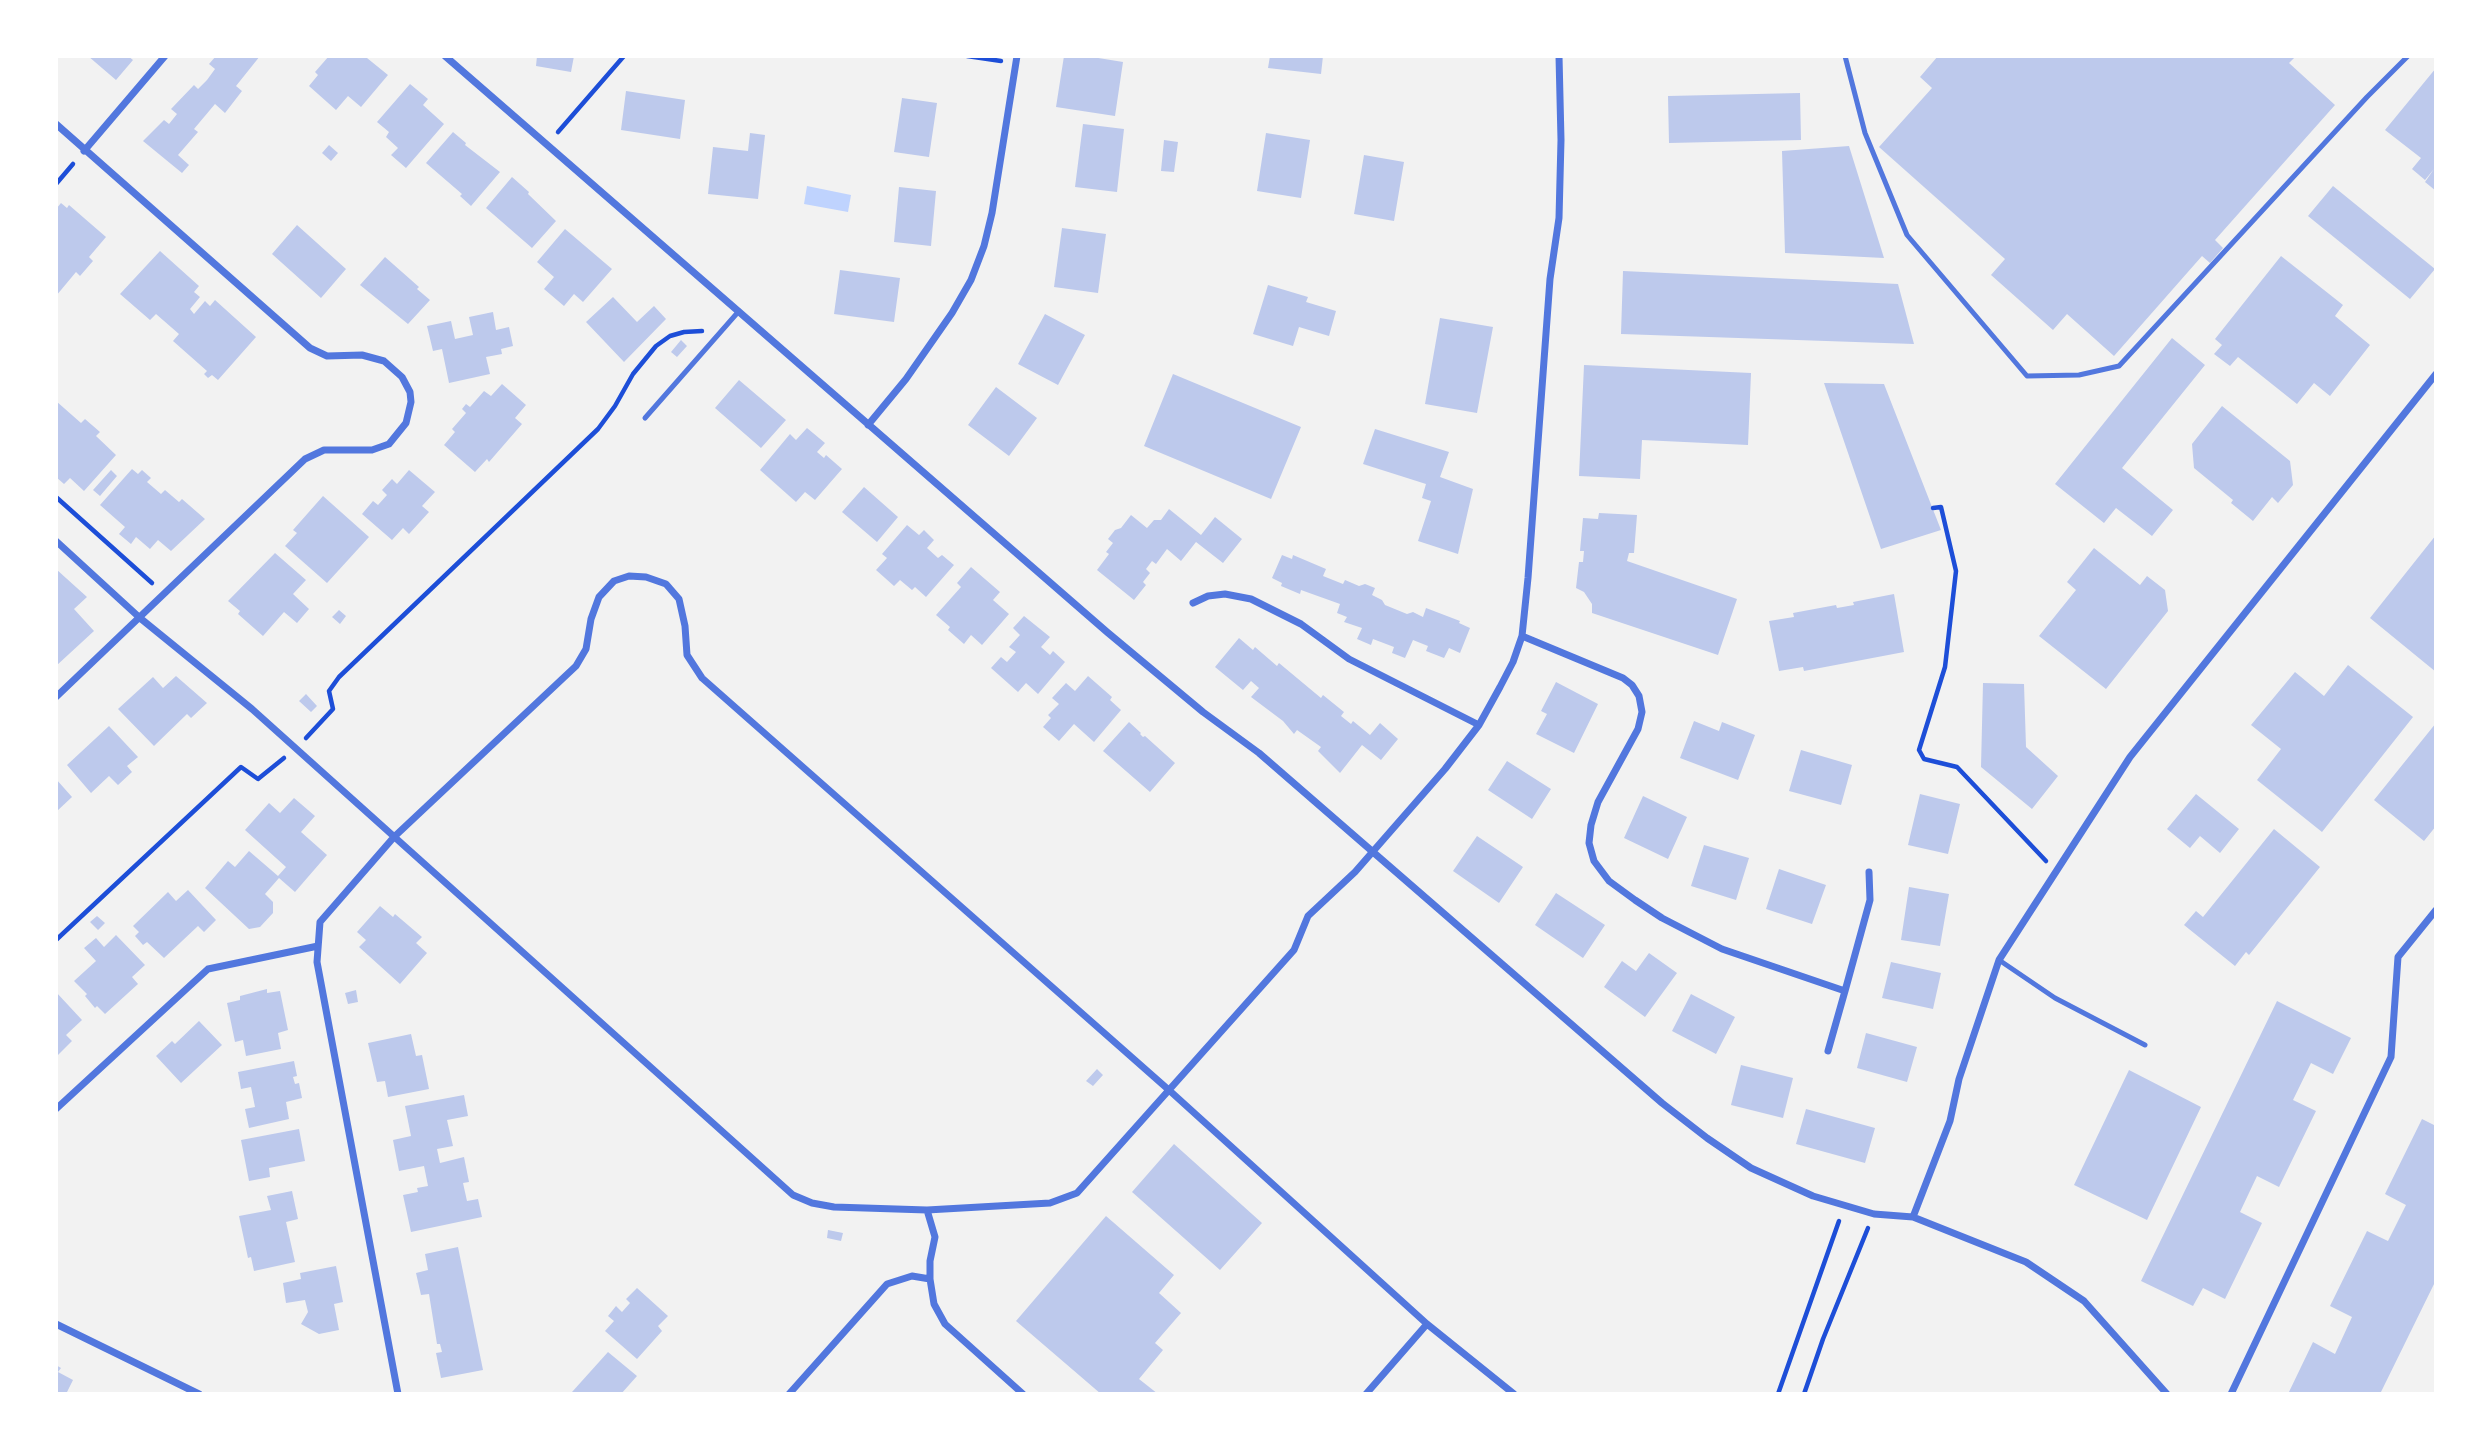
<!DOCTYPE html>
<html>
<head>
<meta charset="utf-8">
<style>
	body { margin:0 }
	#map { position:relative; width:2492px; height:1450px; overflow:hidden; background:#f2f2f2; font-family:"Golos Text",sans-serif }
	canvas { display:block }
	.frame { position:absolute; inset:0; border:58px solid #fff; pointer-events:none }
</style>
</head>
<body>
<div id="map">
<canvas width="2492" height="1450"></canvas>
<div class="frame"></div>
</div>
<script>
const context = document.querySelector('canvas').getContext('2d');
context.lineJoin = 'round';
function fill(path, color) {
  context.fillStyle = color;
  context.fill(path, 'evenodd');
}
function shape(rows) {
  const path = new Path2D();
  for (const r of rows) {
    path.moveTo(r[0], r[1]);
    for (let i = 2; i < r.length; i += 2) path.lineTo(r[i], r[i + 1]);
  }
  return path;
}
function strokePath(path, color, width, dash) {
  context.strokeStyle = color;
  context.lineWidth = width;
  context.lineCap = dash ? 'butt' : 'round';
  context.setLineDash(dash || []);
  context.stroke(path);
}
fill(shape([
	[807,186,851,195,848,212,804,204]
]), '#bfd3fe');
fill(shape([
	[88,56,128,56,133,60,116,80],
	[216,56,260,56,236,86,242,91,225,113,215,104,194,129,198,132,178,155,189,165,182,173,143,141,164,120,169,124,177,114,171,109,194,85,198,89,207,80,215,69,209,64],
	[329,56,334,58,336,56,369,56,367,58,388,75,361,107,348,96,336,110,309,86,318,75,315,72],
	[537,56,574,56,571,72,536,66],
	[1064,56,1086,56,1123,62,1115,116,1056,107],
	[1270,56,1323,56,1321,74,1268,68],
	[1938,56,2296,56,2289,63,2335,105,2215,240,2223,248,2210,263,2202,256,2114,356,2067,314,2053,330,1991,275,2005,259,1879,147,1932,88,1920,77],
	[2436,68,2436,191,2425,182,2434,169,2425,180,2412,169,2421,158,2385,130],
	[410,84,428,99,423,105,444,124,406,168,391,155,398,148,386,137,389,132,377,122],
	[626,91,685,100,680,139,621,130],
	[1800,93,1801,140,1669,143,1668,96],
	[902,98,937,103,929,157,894,152],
	[1083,124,1124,129,1117,192,1075,187],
	[453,132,466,143,465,145,500,172,471,206,460,196,462,194,426,163],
	[750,133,765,135,758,199,708,194,713,147,748,151],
	[1266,133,1310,140,1301,198,1257,191],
	[1164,140,1178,142,1174,172,1161,171],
	[329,145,338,153,331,161,322,153],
	[1849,146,1884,258,1785,253,1782,151],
	[1364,155,1404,162,1394,221,1354,214],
	[512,177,529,192,528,194,556,221,532,248,486,208],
	[2333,186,2435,269,2410,299,2308,216],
	[899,187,936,191,931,246,894,242],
	[61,203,67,208,69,205,106,237,89,257,93,261,80,276,76,272,56,296,56,209],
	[297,225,346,269,321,298,272,254],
	[1062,228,1106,234,1098,293,1054,287],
	[565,229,612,269,583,302,574,294,564,306,544,289,554,277,537,262],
	[160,251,199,286,194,292,200,297,190,309,194,314,205,301,210,306,215,300,256,337,218,380,212,375,208,378,204,374,207,371,173,341,179,334,156,314,150,320,120,294],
	[2281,256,2343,305,2335,316,2370,345,2330,396,2314,383,2297,404,2238,357,2230,366,2214,354,2222,345,2215,339],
	[385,257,419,287,417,289,430,300,408,324,360,285],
	[840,270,900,278,894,322,834,314],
	[1623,271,1898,284,1914,344,1621,334],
	[1268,285,1308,297,1306,302,1336,311,1329,336,1299,327,1293,346,1253,334],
	[613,297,637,322,654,306,666,319,624,362,586,322],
	[493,312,496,330,509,327,513,346,501,349,502,354,486,357,490,374,449,383,442,349,433,351,427,326,451,321,455,339,473,335,469,317],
	[1045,314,1085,335,1058,385,1018,364],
	[1440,318,1493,327,1477,413,1425,404],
	[2172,338,2205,365,2122,468,2173,510,2152,536,2116,508,2104,523,2055,484],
	[681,340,687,346,677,357,671,352],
	[1584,365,1751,373,1748,445,1642,440,1640,479,1579,476],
	[1173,374,1301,427,1271,499,1144,446],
	[739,380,786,420,761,448,715,408],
	[1824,383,1884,384,1941,530,1881,549],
	[502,384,526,405,515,418,522,424,489,462,487,459,475,472,444,445,455,432,452,429,466,413,462,409,466,404,470,407,484,391,491,396],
	[996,387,1037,418,1009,456,968,425],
	[56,401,81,423,85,419,100,432,96,436,116,455,84,491,70,478,64,484,56,477],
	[2222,406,2290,461,2293,485,2278,503,2272,497,2253,521,2231,503,2233,500,2194,468,2192,444],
	[807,428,825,443,817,452,824,458,826,455,842,469,815,500,805,492,796,502,760,470,790,434,796,440],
	[1375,429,1449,452,1440,477,1473,489,1458,554,1418,541,1431,501,1422,498,1426,484,1363,464],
	[132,469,138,474,142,470,151,478,147,482,161,494,165,490,179,502,182,499,205,519,171,551,158,540,150,549,136,537,131,544,119,534,125,527,100,505],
	[111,470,117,476,100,496,93,490],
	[409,470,435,492,422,506,429,512,409,534,403,528,392,540,362,514,373,501,378,505,387,495,382,490,392,479,397,484],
	[864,487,898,517,877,542,842,512],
	[323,496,369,537,327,583,285,546,297,533,293,530],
	[1169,509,1201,535,1215,517,1242,539,1223,563,1196,542,1181,561,1167,549,1156,564,1152,561,1146,569,1150,573,1143,582,1146,585,1134,600,1097,570,1109,554,1106,552,1113,543,1108,539,1115,530,1121,528,1131,515,1147,528,1154,520,1161,520],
	[1599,513,1637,515,1634,553,1629,553,1627,561,1737,599,1718,655,1592,613,1592,604,1584,592,1576,588,1579,562,1583,562,1584,551,1580,551,1583,518,1598,519],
	[907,525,919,535,924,530,934,540,927,548,938,558,942,555,954,565,926,597,915,587,912,590,900,580,894,586,876,570,887,558,882,554],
	[2436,535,2436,672,2370,618],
	[2094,548,2140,585,2147,576,2165,590,2168,611,2106,689,2039,636,2076,590,2067,582],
	[275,553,306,580,293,594,309,609,297,623,284,612,263,636,238,614,240,611,228,601],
	[1282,555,1292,559,1293,555,1326,569,1323,576,1343,584,1345,580,1359,586,1365,584,1375,588,1372,595,1382,600,1385,605,1407,614,1413,612,1423,617,1426,608,1460,621,1459,623,1470,628,1460,653,1449,648,1444,658,1426,651,1428,646,1413,640,1405,658,1392,653,1394,647,1373,639,1371,645,1357,639,1362,628,1344,622,1347,617,1337,613,1340,604,1301,590,1300,594,1281,586,1282,583,1272,578],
	[971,567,1000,592,993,600,1009,614,982,645,971,635,964,644,948,630,950,627,936,615,961,587,957,583],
	[56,569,87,597,74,609,94,631,56,666],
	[1894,594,1904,652,1804,671,1803,667,1779,671,1769,621,1794,617,1793,613,1836,605,1837,608,1854,605,1853,602],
	[339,610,346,616,340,624,332,617],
	[1024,616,1050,637,1041,647,1050,655,1053,651,1065,662,1038,694,1026,683,1018,692,991,668,1001,657,1007,662,1016,652,1009,647,1020,635,1013,628],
	[1239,638,1253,650,1255,647,1277,666,1279,663,1321,698,1323,695,1344,712,1341,716,1351,724,1353,721,1370,735,1380,723,1398,739,1381,760,1362,745,1340,773,1318,751,1321,747,1297,730,1294,734,1283,721,1251,697,1259,688,1251,681,1243,690,1215,667],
	[2348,665,2413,717,2322,832,2257,780,2281,749,2251,725,2295,672,2324,696],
	[176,676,207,703,191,718,187,714,154,746,118,709,153,677,163,688],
	[1088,676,1112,697,1110,700,1121,710,1094,742,1074,724,1059,741,1043,727,1051,718,1048,715,1059,704,1052,698,1066,683,1075,691],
	[1556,682,1598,704,1574,753,1536,734,1547,714,1541,711],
	[1983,683,2024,684,2026,747,2058,776,2032,809,1981,767],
	[306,694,317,706,311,712,299,701],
	[1694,721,1719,731,1722,722,1755,735,1738,780,1680,758],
	[1129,722,1141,733,1140,734,1143,737,1145,736,1175,763,1150,792,1103,751],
	[2436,723,2436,826,2424,841,2374,800],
	[109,726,138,757,127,766,132,772,118,785,109,776,91,793,67,765],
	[1801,750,1852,765,1841,805,1789,791],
	[1507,761,1551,789,1532,819,1488,790],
	[56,779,72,797,56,812],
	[1920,794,1960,804,1948,854,1908,845],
	[2196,794,2239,829,2220,853,2200,836,2190,848,2167,829],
	[1643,796,1687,817,1668,859,1624,838],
	[294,798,315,816,301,832,327,855,295,892,279,878,265,894,273,902,273,913,260,927,249,929,205,888,228,861,235,867,249,851,278,876,286,867,245,830,269,803,280,813],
	[2274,829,2320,867,2249,955,2246,952,2235,966,2184,925,2196,911,2203,917],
	[1477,836,1523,867,1499,903,1453,871],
	[1704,845,1749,858,1736,900,1691,886],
	[1779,869,1826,885,1812,924,1766,909],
	[1909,887,1949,894,1940,946,1901,940],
	[188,890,216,920,204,932,198,926,164,958,147,942,143,945,135,936,139,932,133,926,168,892,176,901],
	[1556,893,1605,925,1583,958,1535,925],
	[380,906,393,917,395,914,422,937,416,943,427,953,400,984,359,947,366,940,357,932],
	[97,916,105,923,98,930,90,922],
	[116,935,145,965,132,977,138,984,105,1014,97,1006,95,1008,85,996,87,994,74,981,96,961,84,948,96,938,104,947],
	[1649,953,1677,973,1645,1017,1604,987,1622,961,1636,971],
	[1891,962,1941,973,1933,1009,1882,998],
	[267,989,267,993,280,991,288,1030,278,1033,281,1049,246,1056,243,1040,235,1042,227,1003,240,1000,240,996],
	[356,990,358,1002,348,1004,345,993],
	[56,992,82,1020,66,1035,72,1041,56,1057],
	[1691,994,1735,1017,1716,1054,1672,1031],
	[2277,1001,2351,1038,2333,1074,2311,1063,2293,1100,2316,1111,2279,1187,2257,1176,2240,1212,2262,1223,2225,1299,2203,1288,2193,1306,2141,1281],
	[199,1021,222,1045,181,1083,156,1056,172,1041,175,1044],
	[1866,1033,1917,1047,1907,1082,1857,1068],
	[411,1034,416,1056,422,1055,429,1089,388,1097,385,1081,377,1082,368,1043],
	[294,1061,297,1076,293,1077,295,1084,299,1083,302,1098,286,1102,289,1119,249,1128,245,1109,255,1107,251,1087,241,1089,238,1072],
	[1741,1065,1793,1078,1783,1118,1731,1105],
	[1097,1069,1103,1075,1093,1086,1086,1081],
	[2129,1070,2201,1107,2147,1220,2074,1185],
	[464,1095,468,1116,447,1120,453,1146,437,1149,440,1163,464,1157,469,1182,463,1183,467,1201,478,1199,482,1217,411,1232,403,1195,418,1192,417,1188,428,1186,424,1166,399,1171,393,1140,411,1136,405,1106],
	[1806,1109,1875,1128,1865,1163,1796,1144],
	[2422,1119,2436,1126,2436,1280,2380,1394,2288,1394,2313,1342,2335,1354,2352,1317,2330,1306,2367,1231,2388,1241,2406,1205,2385,1194],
	[299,1129,305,1161,269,1168,270,1177,249,1181,241,1140],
	[1174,1144,1262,1223,1220,1270,1132,1192],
	[292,1191,298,1219,286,1222,295,1262,254,1271,251,1257,248,1258,239,1216,271,1210,267,1196],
	[1106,1216,1174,1275,1159,1293,1181,1313,1155,1343,1163,1350,1139,1379,1158,1394,1101,1394,1016,1321],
	[828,1230,843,1233,841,1241,827,1238],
	[458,1247,483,1370,441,1378,436,1353,442,1352,440,1344,437,1344,429,1294,421,1295,416,1273,428,1270,425,1254],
	[336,1266,343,1302,334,1304,339,1330,319,1334,301,1324,308,1312,305,1300,286,1303,283,1283,301,1279,300,1273],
	[637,1288,668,1316,658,1326,662,1331,637,1359,605,1331,614,1321,608,1316,616,1306,622,1312,630,1303,626,1299],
	[608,1352,637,1376,621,1394,575,1394,572,1392],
	[56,1365,61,1368,58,1372,73,1380,66,1394,56,1394]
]), '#bdc9ec');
strokePath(shape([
	[967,56,1001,61],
	[558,132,624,56],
	[56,184,73,164],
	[56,497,152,583],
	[1933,508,1941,507,1956,571,1945,667,1919,750,1924,759,1957,767,2046,861],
	[306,738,333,709,329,691,339,677,598,429,615,406,633,374,656,346,670,336,684,332,702,331],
	[56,940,241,767,258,779,284,758],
	[1778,1394,1839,1221],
	[1804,1394,1823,1339,1868,1228]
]), '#1d4ed8', 4.5);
strokePath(shape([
	[1845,56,1865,133,1907,235,2027,376,2079,375,2119,366,2367,97,2408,56],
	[645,418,739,311],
	[1999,960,2055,998,2145,1045]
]), '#5277de', 5);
strokePath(shape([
	[445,56,1107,632,1203,712,1259,753,1662,1103,1707,1138,1751,1168,1813,1196,1874,1214,1913,1217,2026,1262,2084,1301,2167,1394],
	[56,124,310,348,327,356,362,355,384,361,402,377,410,392,411,402,406,423,389,444,372,450,324,450,305,459,56,697],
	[84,151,165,56],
	[868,425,906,379,952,313,971,280,984,246,992,213,1017,56],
	[56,541,140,618,252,709,793,1195,812,1203,834,1207,927,1210,935,1237,930,1261,930,1279,934,1304,945,1324,1023,1394],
	[1193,603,1208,596,1225,594,1251,599,1301,624,1349,659,1479,725],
	[1522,636,1623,678,1632,685,1639,696,1642,712,1638,729,1598,802,1591,825,1589,843,1594,861,1609,881,1635,900,1662,918,1722,949,1845,991,1870,900,1869,872],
	[1828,1051,1845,991],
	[56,1109,208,969,318,946],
	[927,1210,1050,1203,1077,1193,1294,950,1308,916,1355,872,1445,769,1479,725,1500,687,1513,662,1522,636,1528,578,1550,279,1559,218,1561,140,1559,56],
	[1913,1217,1950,1121,1959,1079,1999,960,2130,757,2436,374],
	[56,1324,199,1394],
	[398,1394,317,962,320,922,394,837,576,666,586,649,591,619,599,597,614,581,629,576,646,577,666,584,679,599,685,626,687,655,702,678,1170,1091,1427,1324,1514,1394],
	[789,1394,887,1284,912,1276,930,1279],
	[1366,1394,1427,1324],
	[2231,1394,2391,1057,2398,957,2436,910]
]), '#5277de', 7);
</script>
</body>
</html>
